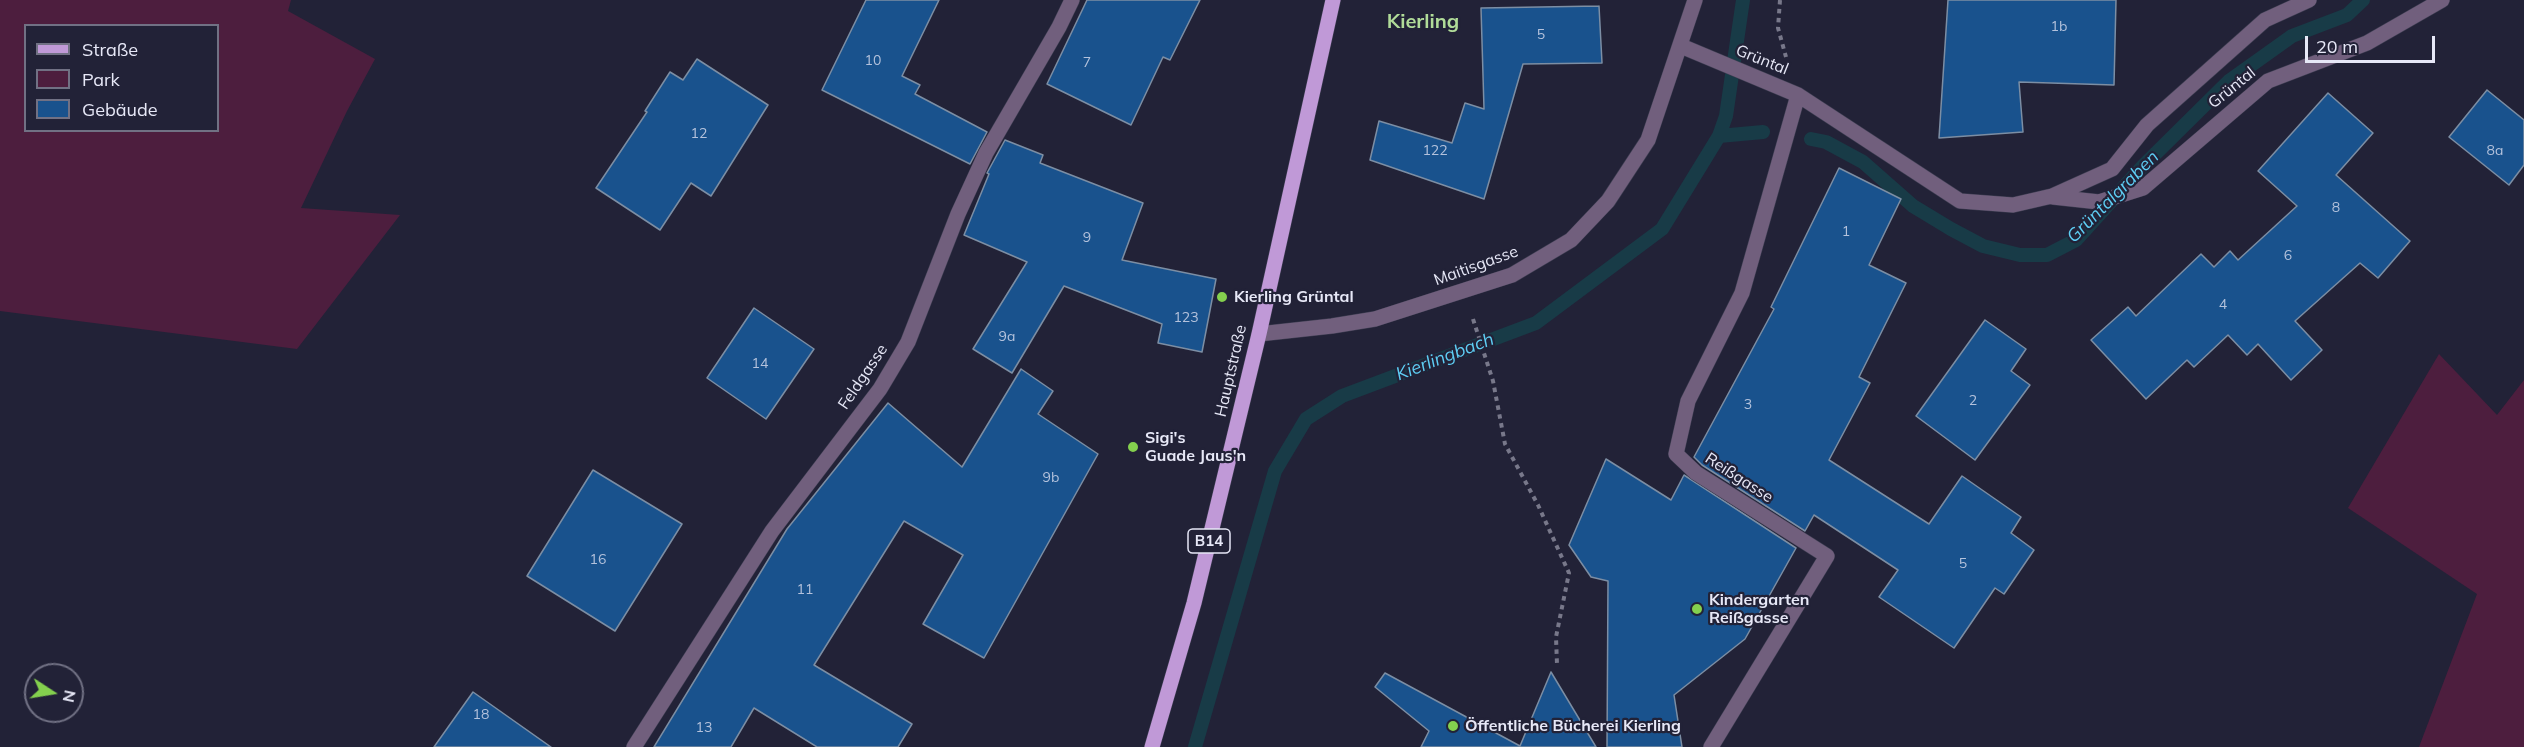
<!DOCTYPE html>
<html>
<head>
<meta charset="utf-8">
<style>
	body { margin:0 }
	#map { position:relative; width:2524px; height:747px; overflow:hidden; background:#222237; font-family:Mulish,sans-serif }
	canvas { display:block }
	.legend { position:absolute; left:24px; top:24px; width:195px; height:108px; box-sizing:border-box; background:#222237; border:2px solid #717184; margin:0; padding:8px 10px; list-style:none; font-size:18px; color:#e7e8f7 }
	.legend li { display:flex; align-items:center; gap:12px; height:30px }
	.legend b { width:30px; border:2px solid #717184 }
	.north { position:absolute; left:24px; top:663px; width:60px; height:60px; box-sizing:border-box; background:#222237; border:2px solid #717184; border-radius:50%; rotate:102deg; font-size:16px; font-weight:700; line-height:24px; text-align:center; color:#e7e8f7 }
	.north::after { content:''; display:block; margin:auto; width:21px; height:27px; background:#84d04e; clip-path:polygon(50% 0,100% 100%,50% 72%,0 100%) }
	.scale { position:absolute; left:2305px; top:36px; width:130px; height:27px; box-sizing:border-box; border:3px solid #e7e8f7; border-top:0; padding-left:8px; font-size:18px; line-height:21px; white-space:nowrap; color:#e7e8f7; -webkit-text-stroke:4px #222237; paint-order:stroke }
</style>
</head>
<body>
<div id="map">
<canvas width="2524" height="747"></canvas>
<ul class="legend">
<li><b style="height:8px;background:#c099d7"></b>Straße</li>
<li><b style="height:16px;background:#4d1e3e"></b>Park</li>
<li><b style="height:16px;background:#19528d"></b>Gebäude</li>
</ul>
<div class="north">N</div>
<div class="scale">20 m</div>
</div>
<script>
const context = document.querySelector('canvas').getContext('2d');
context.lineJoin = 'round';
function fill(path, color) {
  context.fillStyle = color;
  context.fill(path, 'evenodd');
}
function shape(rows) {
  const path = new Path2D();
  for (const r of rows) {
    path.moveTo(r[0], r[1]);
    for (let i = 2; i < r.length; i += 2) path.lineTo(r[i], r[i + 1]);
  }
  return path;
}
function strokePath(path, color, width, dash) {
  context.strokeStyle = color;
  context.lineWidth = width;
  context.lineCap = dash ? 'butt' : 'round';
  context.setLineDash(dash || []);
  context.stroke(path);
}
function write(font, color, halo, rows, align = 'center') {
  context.font = font + ' Mulish,sans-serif';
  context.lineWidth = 4.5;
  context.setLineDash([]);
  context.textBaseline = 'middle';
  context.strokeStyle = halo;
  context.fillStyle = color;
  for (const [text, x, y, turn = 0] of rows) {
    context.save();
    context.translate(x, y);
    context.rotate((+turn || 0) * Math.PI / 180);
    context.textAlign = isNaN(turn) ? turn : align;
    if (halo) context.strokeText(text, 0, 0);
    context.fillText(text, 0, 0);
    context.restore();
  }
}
fill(shape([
	[0,0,291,0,288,11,375,59,347,111,301,208,400,215,297,349,0,311],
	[26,26,218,26,218,130,26,130],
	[2439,354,2497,415,2524,380,2524,747,2419,747,2477,594,2348,508]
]), '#4d1e3e');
strokePath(shape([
	[1719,136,1763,132],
	[1811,139,1826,142,1863,162,1913,206,1951,229,1983,246,2020,255,2047,255,2076,240,2143,166,2229,81,2292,36,2347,15,2363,0],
	[1195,747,1275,471,1306,419,1342,396,1536,323,1662,229,1719,136,1726,116,1743,0]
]), '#183b47', 14);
const building = shape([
	[866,0,939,0,902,76,920,85,915,94,987,132,970,164,822,90,866,0],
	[1087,0,1200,0,1170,60,1163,57,1131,125,1047,84,1087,0],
	[1948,0,2116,0,2114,85,2019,82,2023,132,1939,138,1948,0],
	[1599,6,1602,63,1523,64,1484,199,1370,160,1379,121,1452,143,1465,103,1484,109,1481,8,1599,6],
	[697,59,768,105,711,196,691,183,660,230,596,188,647,112,645,111,670,72,683,80,697,59],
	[2487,90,2524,120,2524,165,2509,185,2449,137,2487,90],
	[2328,93,2373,133,2336,175,2410,241,2378,278,2360,263,2295,321,2322,350,2291,380,2258,344,2247,355,2228,335,2194,367,2187,360,2146,399,2091,340,2128,307,2136,316,2201,254,2214,267,2230,251,2238,260,2297,206,2258,171,2328,93],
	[1005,140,1043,155,1040,163,1143,203,1122,260,1216,279,1202,352,1158,343,1162,324,1064,286,1012,373,973,349,1027,262,964,235,989,174,987,173,1005,140],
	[1839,168,1901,199,1869,265,1906,283,1859,377,1870,383,1829,460,1929,524,1962,476,2021,517,2011,533,2034,550,2004,594,1995,588,1954,648,1879,597,1898,570,1814,515,1805,531,1702,465,1694,457,1774,309,1771,307,1839,168],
	[754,308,814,349,766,419,707,378,754,308],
	[1985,320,2026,349,2011,371,2030,385,1975,460,1916,416,1985,320],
	[1021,369,1053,391,1038,414,1098,454,984,658,923,624,963,555,904,521,814,665,912,724,898,747,817,747,754,708,731,747,654,747,787,529,888,403,962,467,1021,369],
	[1606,459,1671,500,1684,475,1796,548,1745,639,1674,695,1682,747,1607,747,1608,581,1591,577,1569,545,1606,459],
	[593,470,682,524,615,631,527,576,593,470],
	[1551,672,1596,747,1421,747,1429,731,1375,687,1385,673,1520,746,1551,672],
	[473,692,551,747,434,747,473,692]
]);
fill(building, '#19528d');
strokePath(building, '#7c8ea4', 1.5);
const street = shape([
	[1681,46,1798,95,1960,201,2013,205,2052,196,2112,169,2147,125,2265,20,2309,0],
	[2053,197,2099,202,2143,188,2268,81,2367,43,2442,0],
	[1259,334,1332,326,1375,319,1512,275,1571,240,1608,201,1648,140,1695,0],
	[634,747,772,531,880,389,908,342,958,214,986,153,1059,27,1072,0],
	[1711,747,1827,556,1696,473,1676,454,1688,401,1742,293,1798,95]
]);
const primary = shape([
	[1152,747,1194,603,1259,334,1333,0]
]);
strokePath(street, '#3e3e52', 16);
strokePath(primary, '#3e3e52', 16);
strokePath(shape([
	[1780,0,1778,28,1786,57],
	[1473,319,1493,381,1505,444,1538,505,1569,573,1556,637,1557,664]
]), '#78788a', 4, [4.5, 4.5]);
strokePath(street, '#715f7d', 15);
strokePath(primary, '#c099d7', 15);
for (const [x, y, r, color] of [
	[1222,297,6,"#84d04e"],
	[1133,447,6,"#84d04e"],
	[1697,609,6,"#84d04e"],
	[1453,726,6,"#84d04e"]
]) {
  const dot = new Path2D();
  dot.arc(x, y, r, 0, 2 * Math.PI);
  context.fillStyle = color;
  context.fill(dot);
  strokePath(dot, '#222237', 2);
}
write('14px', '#b4c2dc', null, [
	["1b",2059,27],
	["5",1541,35],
	["10",873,61],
	["7",1087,63],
	["12",699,134],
	["122",1435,151],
	["8a",2495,151],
	["8",2336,208],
	["1",1846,232],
	["9",1087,238],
	["6",2288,256],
	["4",2223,305],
	["123",1186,318],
	["9a",1007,337],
	["14",760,364],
	["2",1973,401],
	["3",1748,405],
	["9b",1051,478],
	["16",598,560],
	["5",1963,564],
	["11",805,590],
	["18",481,715],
	["13",704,728]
]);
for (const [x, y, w] of [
	[1209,541,42]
]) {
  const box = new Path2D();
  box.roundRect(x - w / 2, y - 12, w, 24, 4.5);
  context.fillStyle = '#222237';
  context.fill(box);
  strokePath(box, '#e7e8f7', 1.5);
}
write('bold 15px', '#e7e8f7', null, [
	["B14",1209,541]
]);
write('16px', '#e7e8f7', '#222237', [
	["Grüntal",1762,60,22],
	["Grüntal",2232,88,-39],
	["Maitisgasse",1476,266,-20],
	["Hauptstraße",1231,371,-77],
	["Feldgasse",863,377,-56],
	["Reißgasse",1739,478,33]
]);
write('bold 16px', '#e7e8f7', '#222237', [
	["Kierling Grüntal",1234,297],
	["Sigi's",1145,438],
	["Guade Jaus'n",1145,456],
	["Kindergarten",1709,600],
	["Reißgasse",1709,618],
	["Öffentliche Bücherei Kierling",1465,726]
], 'left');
write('italic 18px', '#5ecef4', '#222237', [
	["Grüntalgraben",2113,197,-45],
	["Kierlingbach",1445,357,-21]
]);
write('bold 20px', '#b1dc99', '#222237', [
	["Kierling",1423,22]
]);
</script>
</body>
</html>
